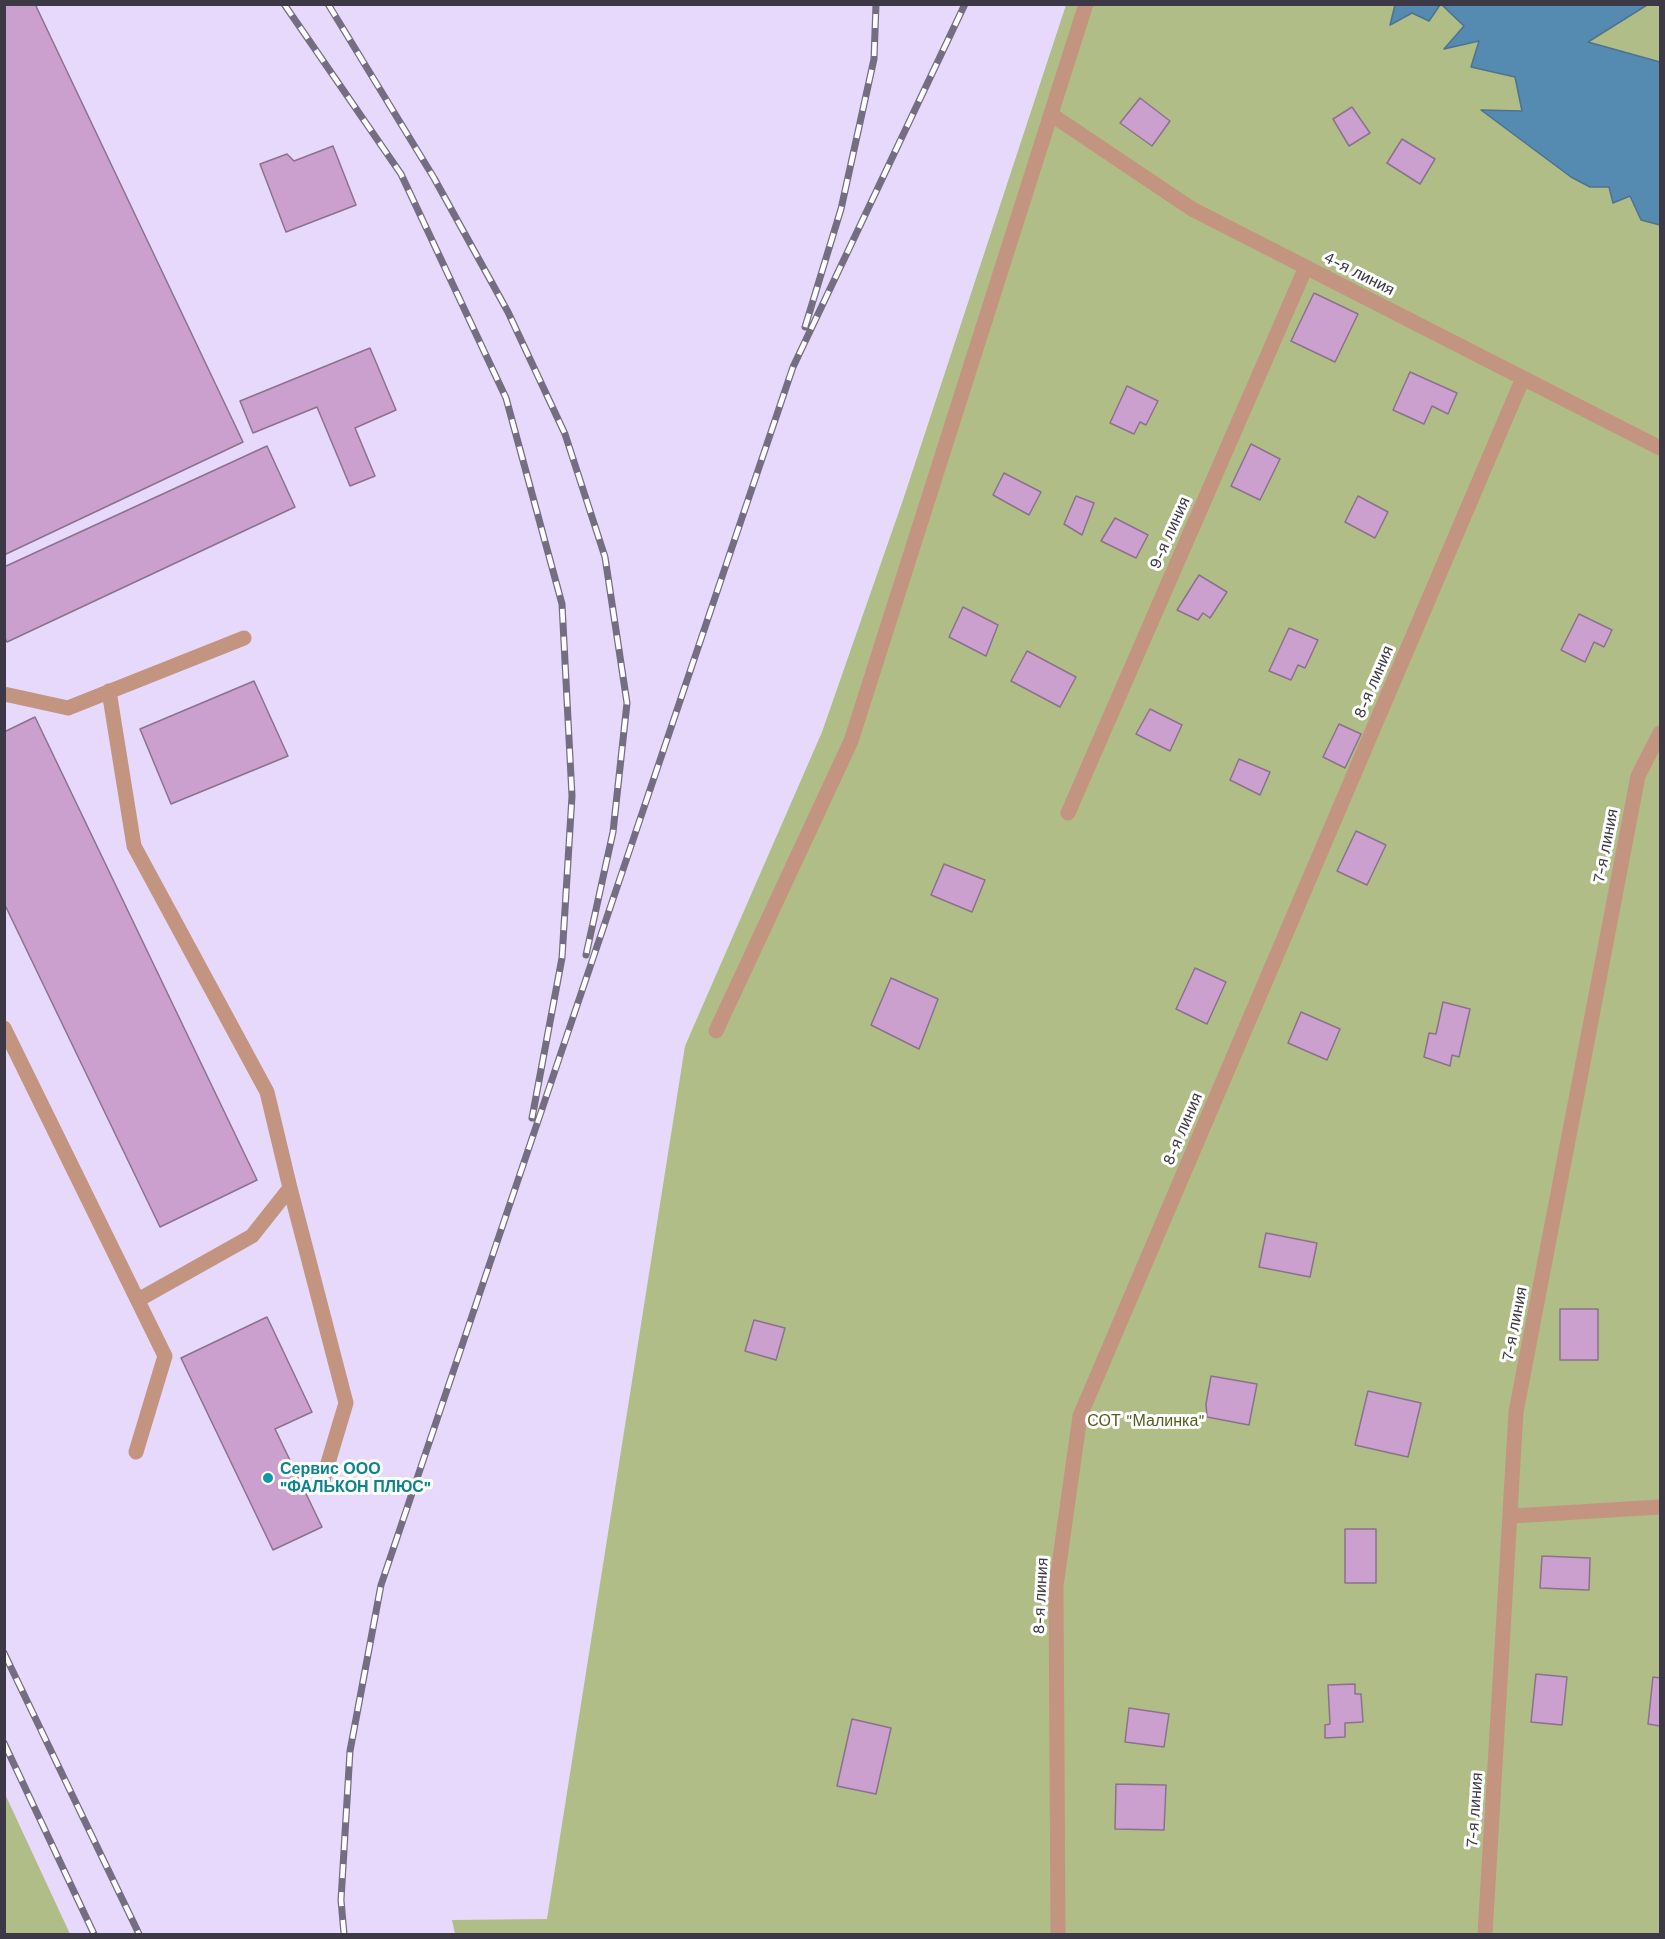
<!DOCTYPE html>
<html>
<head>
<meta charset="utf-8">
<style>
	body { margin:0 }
	#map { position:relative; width:1665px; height:1939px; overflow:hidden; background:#e7d9fc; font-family:"Work Sans",sans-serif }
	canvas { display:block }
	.frame { position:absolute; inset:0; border:6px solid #3d3845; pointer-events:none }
</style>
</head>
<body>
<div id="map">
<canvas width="1665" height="1939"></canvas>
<div class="frame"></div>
</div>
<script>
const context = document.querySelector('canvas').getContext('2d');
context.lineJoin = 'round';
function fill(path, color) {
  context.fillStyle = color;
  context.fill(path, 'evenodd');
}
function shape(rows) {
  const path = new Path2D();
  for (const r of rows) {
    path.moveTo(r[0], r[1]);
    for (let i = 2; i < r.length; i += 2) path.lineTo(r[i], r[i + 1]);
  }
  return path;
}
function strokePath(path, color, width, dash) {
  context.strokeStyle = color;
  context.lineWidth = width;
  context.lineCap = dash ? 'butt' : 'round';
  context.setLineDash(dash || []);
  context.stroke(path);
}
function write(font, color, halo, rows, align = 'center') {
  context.font = font + ' "Work Sans",sans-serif';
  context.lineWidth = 6;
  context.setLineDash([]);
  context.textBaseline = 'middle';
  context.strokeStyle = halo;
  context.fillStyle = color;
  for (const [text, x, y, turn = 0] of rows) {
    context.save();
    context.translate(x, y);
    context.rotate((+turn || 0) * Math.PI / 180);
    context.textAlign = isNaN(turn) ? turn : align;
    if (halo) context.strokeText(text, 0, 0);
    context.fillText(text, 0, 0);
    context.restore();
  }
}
fill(shape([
	[1066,5,1660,5,1660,1934,455,1934,452,1920,547,1919,685,1046,822,732,903,500],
	[5,1794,70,1934,5,1934]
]), '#b1bd86');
const water = shape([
	[1395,5,1395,4,1440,5,1429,21,1412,13,1390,25,1395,5],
	[1442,5,1647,5,1588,42,1660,62,1660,225,1641,220,1630,196,1613,203,1609,187,1590,187,1571,177,1481,110,1522,111,1515,77,1471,67,1479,41,1444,49,1464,26,1442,5]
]);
fill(water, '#558bb0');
strokePath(water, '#4e7290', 1.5);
const building = shape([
	[4,4,35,4,243,442,4,555,4,4],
	[1140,98,1170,121,1152,146,1120,123,1140,98],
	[1352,107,1370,133,1349,146,1333,119,1352,107],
	[1402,139,1435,159,1420,184,1387,163,1402,139],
	[333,146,356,205,286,232,260,164,287,154,294,161,333,146],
	[1314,293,1358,314,1335,362,1291,341,1314,293],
	[370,348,396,410,355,428,375,476,350,486,317,407,253,433,240,401,370,348],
	[1410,372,1457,393,1448,414,1432,406,1424,424,1393,410,1410,372],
	[1127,386,1158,401,1146,425,1140,422,1134,434,1110,423,1127,386],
	[1251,444,1280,459,1260,500,1231,486,1251,444],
	[267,446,295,507,7,642,4,636,4,567,267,446],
	[1004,473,1041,492,1029,515,993,495,1004,473],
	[1076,496,1094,503,1082,535,1064,524,1076,496],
	[1358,496,1388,512,1375,538,1345,522,1358,496],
	[1115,518,1148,535,1136,558,1101,541,1115,518],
	[1199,575,1227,592,1210,618,1203,613,1198,620,1177,610,1199,575],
	[963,607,998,625,986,656,949,637,963,607],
	[1579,614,1612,630,1604,647,1594,642,1585,662,1561,650,1579,614],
	[1289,628,1318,640,1305,668,1298,665,1291,680,1269,671,1289,628],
	[1027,651,1076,677,1060,707,1011,681,1027,651],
	[254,681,288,756,171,804,140,729,254,681],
	[1150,709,1182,725,1170,751,1136,734,1150,709],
	[35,717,257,1180,160,1227,4,903,4,732,35,717],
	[1339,724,1361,734,1345,768,1323,757,1339,724],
	[1239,759,1270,772,1260,795,1230,780,1239,759],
	[1356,831,1386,845,1367,885,1337,871,1356,831],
	[944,864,985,880,972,912,931,895,944,864],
	[1195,968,1226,982,1207,1024,1176,1009,1195,968],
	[891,978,938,999,919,1049,871,1025,891,978],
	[1443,1002,1470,1009,1459,1057,1452,1055,1450,1066,1424,1057,1429,1033,1436,1034,1443,1002],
	[1301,1012,1340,1029,1327,1060,1288,1043,1301,1012],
	[1266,1233,1317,1243,1310,1277,1259,1267,1266,1233],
	[1560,1309,1598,1309,1598,1360,1560,1360,1560,1309],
	[267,1317,312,1412,275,1429,322,1527,273,1550,181,1358,267,1317],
	[754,1320,785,1328,776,1360,745,1351,754,1320],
	[1211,1376,1257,1384,1249,1425,1207,1417,1206,1404,1211,1376],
	[1368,1391,1421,1403,1408,1457,1355,1445,1368,1391],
	[1345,1529,1376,1529,1376,1583,1345,1583,1345,1529],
	[1542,1556,1590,1558,1589,1590,1540,1588,1542,1556],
	[1536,1674,1567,1677,1562,1725,1531,1722,1536,1674],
	[1653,1677,1660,1678,1660,1726,1648,1724,1653,1677],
	[1355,1684,1355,1694,1361,1694,1363,1722,1345,1723,1345,1737,1325,1738,1325,1725,1330,1724,1328,1685,1355,1684],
	[1129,1708,1169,1714,1164,1747,1125,1742,1129,1708],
	[852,1719,891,1728,876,1794,837,1786,852,1719],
	[1116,1784,1166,1785,1164,1830,1115,1829,1116,1784]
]);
fill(building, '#cba0ce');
strokePath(building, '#8b728c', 1.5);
strokePath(shape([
	[1052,115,1192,209,1660,448],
	[109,691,134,846,267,1092,290,1188,252,1236,138,1300],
	[4,694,68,708,244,638],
	[1068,813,1306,267],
	[4,1028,165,1356,136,1452],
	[716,1031,851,741,1086,4],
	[290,1188,346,1403,322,1483],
	[1512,1516,1660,1507],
	[1058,1934,1056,1586,1080,1416,1523,378],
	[1485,1934,1516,1412,1638,776,1660,733]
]), '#c39580', 15);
const rail = shape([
	[284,4,401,174,506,398,562,604,572,796,562,958,532,1118],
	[328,4,434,178,508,312,565,434,605,557,627,703,613,832,586,955],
	[805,327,841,209,874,59,876,4],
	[4,1653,139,1934],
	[4,1743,94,1934],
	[344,1934,341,1900,350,1751,381,1585,793,367,965,4]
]);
strokePath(rail, '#756d81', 7);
strokePath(rail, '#fff', 4.5, [14]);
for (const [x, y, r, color] of [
	[268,1478,6,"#0f9aa8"]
]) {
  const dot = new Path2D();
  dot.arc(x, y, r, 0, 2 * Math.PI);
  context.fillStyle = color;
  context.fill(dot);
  strokePath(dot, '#fff', 2);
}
write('16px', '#3d3845', '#fff', [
	["4-я линия",1359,274,27],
	["9-я линия",1170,533,-66],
	["8-я линия",1374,682,-67],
	["7-я линия",1606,846,-79],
	["8-я линия",1183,1129,-67],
	["7-я линия",1515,1324,-79],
	["8-я линия",1041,1596,-87],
	["7-я линия",1475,1810,-86]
]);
write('16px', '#535e1d', '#fff', [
	["СОТ \"Малинка\"",1146,1421]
]);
write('bold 16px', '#0d838f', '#fff', [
	["Сервис ООО",280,1469],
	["\"ФАЛЬКОН ПЛЮС\"",280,1487]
], 'left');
</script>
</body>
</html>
